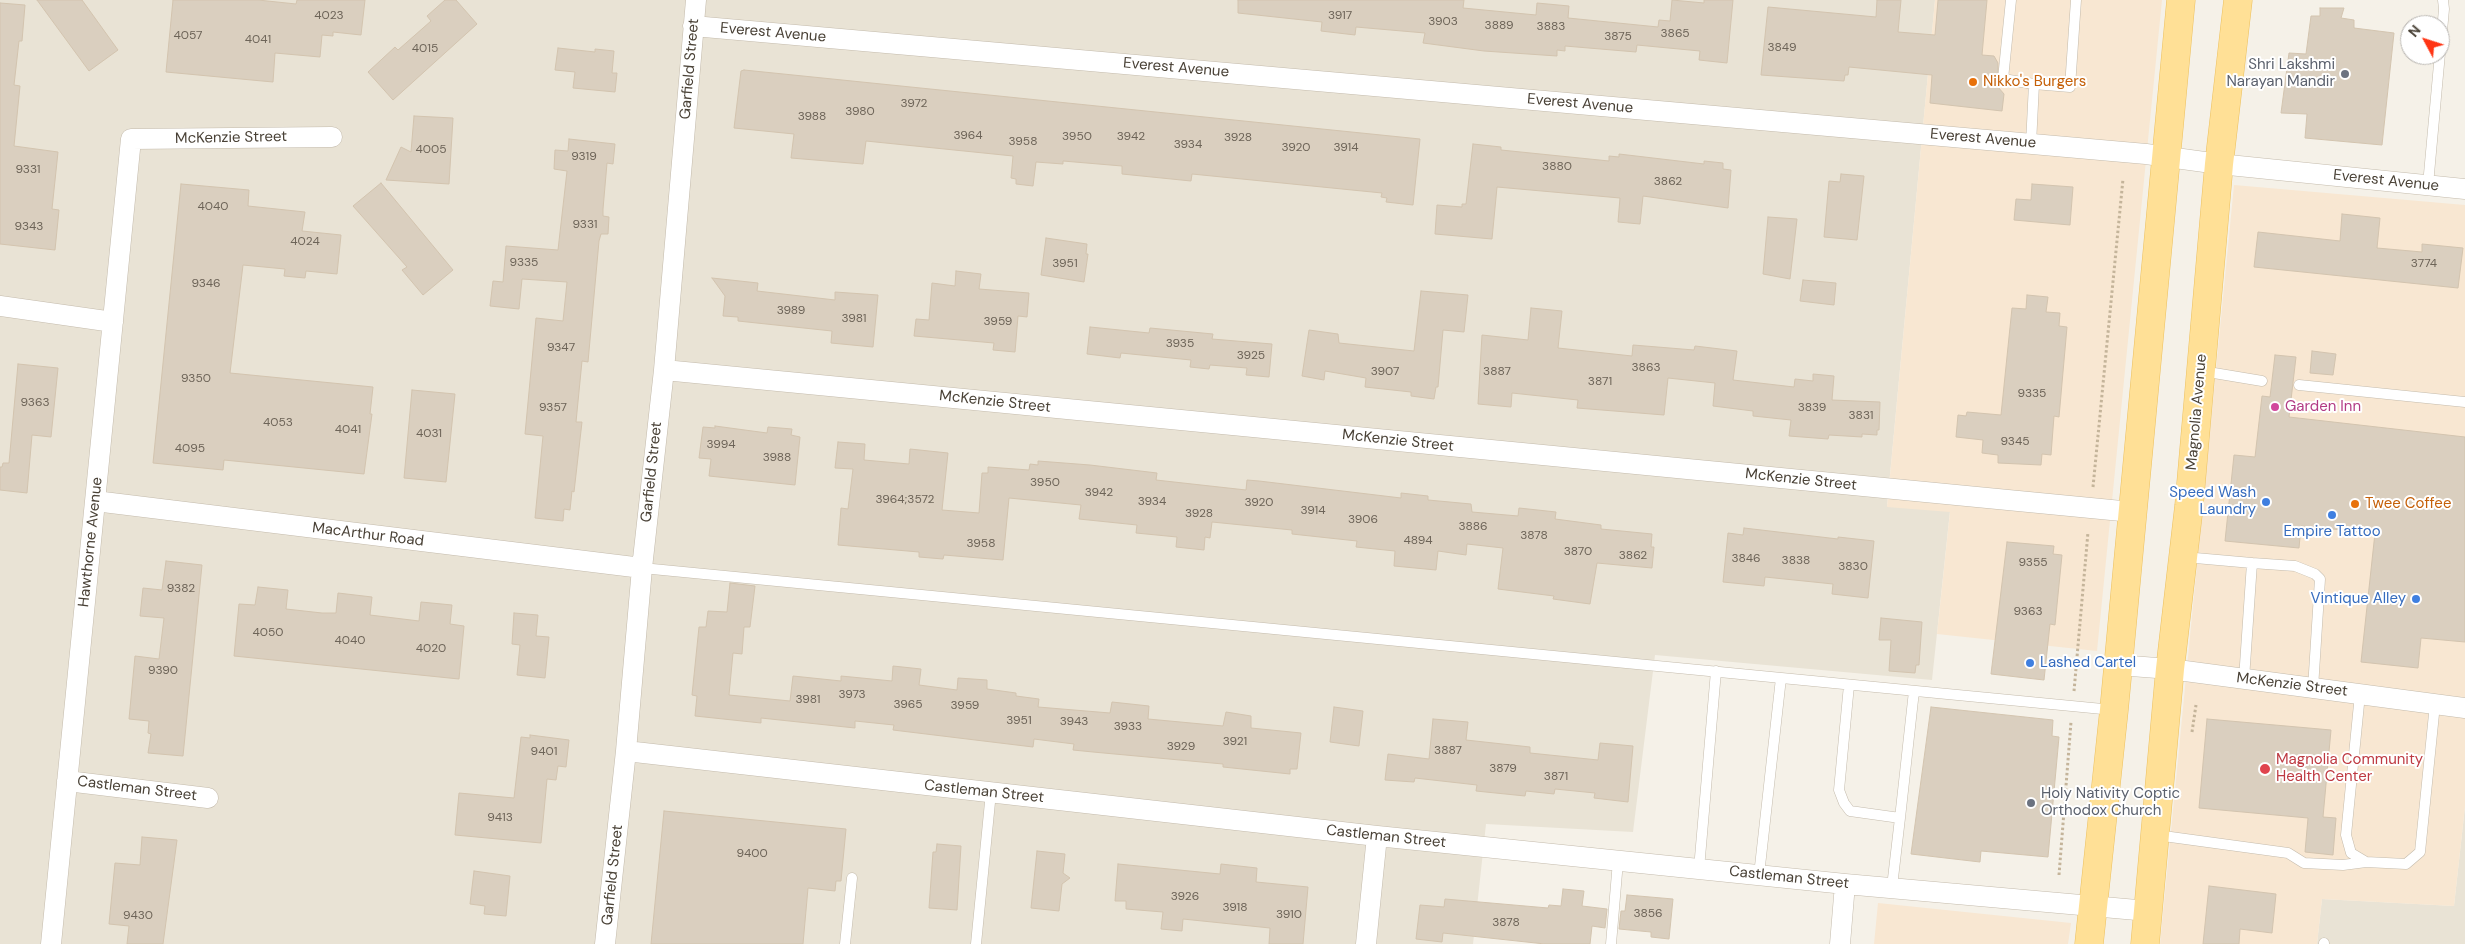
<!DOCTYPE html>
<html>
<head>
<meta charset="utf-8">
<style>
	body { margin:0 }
	#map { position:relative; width:2465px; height:944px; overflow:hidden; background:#f5f1e8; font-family:"DM Sans",sans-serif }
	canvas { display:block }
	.north { position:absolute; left:2400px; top:15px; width:50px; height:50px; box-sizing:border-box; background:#fff; border:1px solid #b6b3af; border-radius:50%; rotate:310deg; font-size:14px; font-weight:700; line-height:20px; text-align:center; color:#494136 }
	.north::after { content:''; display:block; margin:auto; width:18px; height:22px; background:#ff3514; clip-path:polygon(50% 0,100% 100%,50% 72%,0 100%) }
</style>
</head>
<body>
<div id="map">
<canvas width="2465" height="944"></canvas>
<div class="north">N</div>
</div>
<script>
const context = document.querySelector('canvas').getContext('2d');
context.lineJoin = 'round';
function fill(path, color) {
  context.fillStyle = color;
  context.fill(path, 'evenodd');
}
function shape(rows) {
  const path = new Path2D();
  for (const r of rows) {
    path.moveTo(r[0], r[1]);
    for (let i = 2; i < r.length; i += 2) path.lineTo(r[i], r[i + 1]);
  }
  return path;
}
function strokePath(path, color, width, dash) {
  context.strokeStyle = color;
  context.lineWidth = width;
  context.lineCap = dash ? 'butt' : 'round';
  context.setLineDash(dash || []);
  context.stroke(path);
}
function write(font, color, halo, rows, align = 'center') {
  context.font = font + ' "DM Sans",sans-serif';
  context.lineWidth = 4;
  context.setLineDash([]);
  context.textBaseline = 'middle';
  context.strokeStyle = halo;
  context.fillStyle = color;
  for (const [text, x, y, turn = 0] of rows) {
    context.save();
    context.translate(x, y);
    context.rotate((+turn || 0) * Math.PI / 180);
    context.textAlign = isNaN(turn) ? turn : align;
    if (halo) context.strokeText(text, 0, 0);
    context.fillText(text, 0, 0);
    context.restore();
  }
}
fill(shape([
	[0,0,1935,0,1887,506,1950,511,1932,680,1655,655,1633,832,1486,824,1473,944,0,944],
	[2465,806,2465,944,2317,944,2322,899,2454,906]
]), '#e9e3d5');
fill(shape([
	[1935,0,2162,0,2097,651,1937,634,1950,512,1887,507],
	[2234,185,2465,205,2465,806,2454,906,2322,899,2317,944,2160,944],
	[1878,903,2071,923,2068,944,1874,944]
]), '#f8e7d2');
const building = shape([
	[37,0,82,0,118,50,89,71,37,0],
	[173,0,258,0,296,4,297,0,365,0,361,35,333,32,333,36,322,35,320,57,275,53,273,82,166,72,173,0],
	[445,0,456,0,477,24,393,100,368,72,395,47,398,50,431,21,427,16,445,0],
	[1238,0,1464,0,1463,8,1536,15,1537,3,1569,6,1568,18,1658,27,1659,20,1670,21,1672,0,1704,3,1704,0,1733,0,1727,63,1699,60,1700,51,1637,45,1636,52,1565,46,1565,51,1557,50,1557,56,1484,51,1423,43,1425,33,1356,27,1355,35,1321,31,1322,22,1238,13,1238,0],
	[1877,0,1901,0,1898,32,1935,35,1938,0,1987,0,1982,55,1994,56,1998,63,1998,87,2004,94,2002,111,1930,103,1932,75,1849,67,1848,75,1845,75,1844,81,1761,75,1768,7,1876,17,1877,0],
	[0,3,25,5,22,41,19,41,14,85,20,86,14,146,58,152,52,209,59,210,55,250,0,244,0,3],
	[2320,8,2344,8,2341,18,2354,20,2354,28,2394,33,2382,145,2305,138,2307,114,2281,113,2289,53,2306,54,2311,16,2320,16,2320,8],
	[558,48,595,52,595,49,614,51,612,73,617,73,615,92,573,88,575,72,555,70,558,48],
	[744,70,1420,139,1413,205,1386,202,1387,198,1381,197,1382,193,1192,174,1191,181,1122,174,1122,166,1063,161,1063,164,1036,162,1033,186,1016,184,1016,179,1011,178,1013,156,866,141,863,164,791,158,794,134,734,128,741,71,744,70],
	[414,116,453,118,449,184,386,180,401,147,411,152,414,116],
	[569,139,615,144,613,164,607,163,603,209,603,216,609,217,608,234,601,234,599,241,588,362,582,361,576,422,582,422,574,492,572,491,570,510,564,509,563,521,535,518,543,436,525,434,536,318,563,321,567,282,522,279,519,309,490,306,493,281,503,282,506,246,558,250,567,171,554,169,555,150,568,151,569,139],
	[1473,144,1501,147,1501,150,1609,161,1609,156,1619,157,1619,154,1704,164,1704,161,1723,163,1723,169,1731,170,1728,208,1643,196,1640,224,1618,222,1620,198,1497,187,1492,239,1435,234,1437,205,1462,207,1462,204,1466,204,1473,144],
	[1841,174,1864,176,1857,240,1824,237,1829,181,1840,182,1841,174],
	[381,183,453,270,423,295,402,270,407,267,353,206,381,183],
	[181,184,249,190,248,206,305,212,302,231,341,235,337,274,306,271,305,278,284,276,285,269,243,265,230,373,373,387,370,414,372,414,364,474,224,460,223,470,153,463,181,184],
	[2032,184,2073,187,2070,225,2014,220,2016,199,2031,200,2032,184],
	[2342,214,2380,218,2377,248,2422,252,2422,244,2463,248,2458,288,2254,267,2258,232,2340,241,2342,214],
	[1768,217,1797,219,1790,279,1763,274,1768,217],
	[1046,238,1087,244,1086,254,1088,254,1084,282,1041,275,1046,238],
	[956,271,981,274,979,289,1029,293,1027,317,1018,316,1015,352,993,350,994,343,914,336,916,319,929,320,932,283,955,286,956,271],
	[712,278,758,283,757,291,835,300,835,292,878,295,873,347,831,343,832,331,738,321,738,317,723,316,725,296,712,278],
	[1803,280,1836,283,1834,305,1800,301,1803,280],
	[1421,291,1468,295,1464,332,1443,330,1438,387,1436,387,1434,399,1411,396,1411,392,1365,387,1366,378,1325,371,1324,380,1302,376,1309,330,1338,334,1339,343,1414,351,1421,291],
	[2027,295,2048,297,2046,312,2060,313,2059,326,2067,327,2059,417,2054,416,2051,455,2042,454,2041,465,1998,463,1998,455,1982,453,1983,440,1956,437,1958,415,1966,416,1967,412,2001,415,2012,308,2026,309,2027,295],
	[1531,308,1562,311,1558,348,1632,356,1633,345,1694,350,1695,346,1737,351,1733,380,1794,387,1795,379,1813,381,1813,374,1834,376,1832,400,1880,402,1879,430,1877,430,1877,435,1862,434,1862,437,1829,435,1828,439,1789,436,1791,420,1753,416,1753,411,1713,406,1715,383,1668,378,1664,415,1577,408,1578,400,1512,393,1511,407,1478,404,1482,335,1528,340,1531,308],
	[1090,327,1149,333,1150,328,1213,334,1212,339,1272,344,1269,377,1246,375,1247,368,1210,365,1209,369,1190,367,1191,360,1121,353,1120,358,1087,354,1090,327],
	[2312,351,2336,354,2333,375,2310,373,2312,351],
	[2275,355,2296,357,2289,417,2465,437,2465,642,2421,638,2418,668,2361,662,2375,533,2301,526,2299,548,2225,541,2234,455,2255,457,2262,396,2270,397,2275,355],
	[18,364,58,368,51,437,32,435,27,493,0,490,0,467,2,467,3,463,9,463,18,364],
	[412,390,455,394,446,482,404,478,412,390],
	[715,426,767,433,768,427,792,429,791,435,800,437,795,485,709,476,711,459,699,458,703,427,715,428,715,426],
	[838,442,865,444,864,460,909,464,910,449,948,453,942,510,979,513,982,473,988,473,988,467,1029,470,1030,464,1038,465,1038,461,1090,465,1157,473,1156,480,1246,490,1247,480,1259,481,1401,498,1401,493,1428,496,1428,500,1471,504,1472,512,1518,516,1519,508,1556,512,1555,519,1601,525,1601,529,1652,534,1651,547,1654,547,1652,568,1597,563,1590,604,1553,599,1554,596,1498,589,1503,548,1467,544,1466,555,1438,551,1436,570,1394,566,1395,551,1356,547,1357,541,1292,534,1292,530,1212,522,1210,538,1205,537,1204,550,1176,547,1177,537,1136,533,1137,525,1079,519,1081,505,1009,498,1003,560,944,555,943,559,919,557,919,552,838,545,841,508,848,509,853,469,835,468,838,442],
	[1744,528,1838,539,1838,537,1874,541,1868,598,1832,594,1833,584,1765,577,1764,586,1723,582,1728,533,1743,535,1744,528],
	[2007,542,2054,546,2053,554,2062,555,2055,625,2050,624,2044,680,1991,674,2007,542],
	[166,561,202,565,183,756,148,753,151,734,148,733,149,721,129,719,135,656,159,659,164,618,140,616,143,588,162,590,166,561],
	[730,583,755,586,750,627,744,627,742,654,733,653,729,695,790,701,793,676,841,681,841,676,892,681,893,666,921,669,919,685,957,690,958,678,987,680,987,689,1016,693,1016,696,1039,699,1038,707,1110,713,1112,702,1149,706,1148,719,1223,726,1226,712,1251,716,1251,728,1301,733,1297,769,1290,769,1290,774,1223,767,1223,764,1093,752,1073,750,1074,744,1034,739,1033,747,1000,743,893,730,894,725,855,721,855,728,761,718,761,723,695,716,697,696,692,695,699,627,706,627,708,611,727,612,730,583],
	[258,587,288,590,286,609,322,613,336,613,338,593,372,597,370,615,419,621,421,602,452,605,450,624,464,626,459,679,234,656,239,604,255,605,258,587],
	[514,613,538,615,536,636,549,637,545,678,517,675,520,645,512,644,514,613],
	[1881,618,1922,622,1919,665,1916,665,1915,673,1889,671,1891,640,1879,640,1881,618],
	[1334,707,1363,711,1359,746,1330,742,1334,707],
	[1931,707,2053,720,2052,736,2059,737,2048,857,1981,851,1980,862,1911,854,1931,707],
	[1433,719,1468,722,1466,740,1530,747,1530,753,1598,760,1600,743,1633,746,1628,802,1594,798,1595,793,1555,789,1554,794,1526,791,1525,796,1476,791,1477,785,1415,778,1414,782,1385,780,1388,754,1429,759,1433,719],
	[2207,719,2331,730,2323,817,2336,818,2333,855,2305,852,2308,818,2199,808,2207,719],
	[530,735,569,740,566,767,558,766,556,780,547,779,541,843,455,835,459,793,514,798,521,737,530,738,530,735],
	[664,811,846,829,841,881,836,881,835,891,808,888,803,944,651,944,664,811],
	[142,837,177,840,163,944,127,944,129,926,109,924,115,863,140,865,142,837],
	[937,844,961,846,957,910,929,908,933,852,936,852,937,844],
	[1037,851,1065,854,1063,873,1070,878,1062,884,1059,911,1031,908,1037,851],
	[1118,864,1220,874,1221,864,1257,868,1256,882,1308,887,1303,944,1269,944,1270,928,1183,919,1182,931,1161,929,1163,912,1126,909,1126,901,1115,901,1118,864],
	[474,871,510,876,506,916,484,914,485,906,470,904,474,871],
	[2209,886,2276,894,2272,933,2240,929,2239,944,2203,944,2209,886],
	[1563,889,1584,891,1582,906,1607,909,1605,928,1592,926,1590,944,1545,944,1443,933,1442,942,1416,939,1420,905,1444,907,1445,899,1548,908,1549,905,1561,906,1563,889],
	[1627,895,1673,899,1669,939,1651,937,1651,932,1619,929,1621,911,1625,911,1627,895]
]);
fill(building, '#dacfbf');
strokePath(building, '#d3c4af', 1);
const service = shape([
	[2011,0,2003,79,2034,84,2031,144],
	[2034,84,2070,87,2076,0],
	[2428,185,2444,9,2443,0],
	[2202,371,2262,381],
	[2299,385,2465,402],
	[2184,557,2252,563],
	[642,568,2113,710],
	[2244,679,2252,563,2295,566,2315,574,2320,579,2313,688],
	[1849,685,1839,790,1844,803,1850,811,1900,818,1914,691],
	[2360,694,2346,835,2351,853,2366,862],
	[2156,835,2288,853,2304,863,2343,865,2366,862,2406,864,2420,852,2435,704],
	[1699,869,1716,671],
	[1759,875,1781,678],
	[1892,887,1900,818],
	[845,944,852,878],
	[976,944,991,792],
	[1611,944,1618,861],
	[2324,944,2324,943]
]);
const minor = shape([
	[693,26,2146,154,2219,164,2465,189],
	[0,306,113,322],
	[664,370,2132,512],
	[95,501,642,568],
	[2118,665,2170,669,2465,708],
	[626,751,1377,836,1845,884,2148,911],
	[67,781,208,798],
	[51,944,131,139,332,137],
	[605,944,626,751,642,568,664,370,696,0],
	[1366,944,1377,836],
	[1840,944,1845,884]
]);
const primary = shape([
	[2089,944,2114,710,2181,0],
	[2145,944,2170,669,2189,506,2219,164,2238,0]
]);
strokePath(service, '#c4bbac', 11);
strokePath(minor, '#c4bbac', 21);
strokePath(primary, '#ecc05f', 29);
strokePath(shape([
	[2093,487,2123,179],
	[2074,691,2088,532],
	[2192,732,2196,705],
	[2059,875,2071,722]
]), '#c4b49a', 3, [2.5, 2.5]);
strokePath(service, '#fff', 10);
strokePath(minor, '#fff', 20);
strokePath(primary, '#ffe096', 28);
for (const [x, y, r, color] of [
	[2345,74,5,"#6b7280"],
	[1973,82,5,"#e8710a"],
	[2275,407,5,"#d1479c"],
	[2266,502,5,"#3f7fe0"],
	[2355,504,5,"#e8710a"],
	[2332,515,5,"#3f7fe0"],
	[2416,599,5,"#3f7fe0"],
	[2030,663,5,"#3f7fe0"],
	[2265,769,6,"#e0444e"],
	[2031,803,5,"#6b7280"]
]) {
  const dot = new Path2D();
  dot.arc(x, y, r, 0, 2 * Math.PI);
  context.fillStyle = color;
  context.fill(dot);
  strokePath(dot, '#fff', 2);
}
write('12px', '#6d6458', null, [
	["4023",329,16],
	["3917",1340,16],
	["3903",1443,22],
	["3889",1499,26],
	["3883",1551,27],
	["3865",1675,34],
	["4057",188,36],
	["3875",1618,37],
	["4041",258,40],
	["3849",1782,48],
	["4015",425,49],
	["3972",914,104],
	["3980",860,112],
	["3988",812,117],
	["3964",968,136],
	["3950",1077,137],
	["3942",1131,137],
	["3928",1238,138],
	["3958",1023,142],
	["3934",1188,145],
	["3920",1296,148],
	["3914",1346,148],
	["4005",431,150],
	["9319",584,157],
	["3880",1557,167],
	["9331",28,170],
	["3862",1668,182],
	["4040",213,207],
	["9331",585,225],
	["9343",29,227],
	["4024",305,242],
	["9335",524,263],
	["3951",1065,264],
	["3774",2424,264],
	["9346",206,284],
	["3989",791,311],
	["3981",854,319],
	["3959",998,322],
	["3935",1180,344],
	["9347",561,348],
	["3925",1251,356],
	["3863",1646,368],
	["3907",1385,372],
	["3887",1497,372],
	["9350",196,379],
	["3871",1600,382],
	["9335",2032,394],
	["9363",35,403],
	["9357",553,408],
	["3839",1812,408],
	["3831",1861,416],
	["4053",278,423],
	["4041",348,430],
	["4031",429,434],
	["9345",2015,442],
	["3994",721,445],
	["4095",190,449],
	["3988",777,458],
	["3950",1045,483],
	["3942",1099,493],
	["3964;3572",905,500],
	["3934",1152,502],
	["3920",1259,503],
	["3914",1313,511],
	["3928",1199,514],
	["3906",1363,520],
	["3886",1473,527],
	["3878",1534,536],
	["4894",1418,541],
	["3958",981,544],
	["3870",1578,552],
	["3862",1633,556],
	["3846",1746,559],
	["3838",1796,561],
	["9355",2033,563],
	["3830",1853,567],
	["9382",181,589],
	["9363",2028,612],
	["4050",268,633],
	["4040",350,641],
	["4020",431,649],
	["9390",163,671],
	["3973",852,695],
	["3981",808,700],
	["3965",908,705],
	["3959",965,706],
	["3951",1019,721],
	["3943",1074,722],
	["3933",1128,727],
	["3921",1235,742],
	["3929",1181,747],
	["3887",1448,751],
	["9401",544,752],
	["3879",1503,769],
	["3871",1556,777],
	["9413",500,818],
	["9400",752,854],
	["3926",1185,897],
	["3918",1235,908],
	["3856",1648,914],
	["3910",1289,915],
	["9430",138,916],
	["3878",1506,923]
]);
write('15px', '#494136', '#fff', [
	["Everest Avenue",773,33,5],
	["Everest Avenue",1176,68,5],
	["Garfield Street",690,69,-85],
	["Everest Avenue",1580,104,5],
	["McKenzie Street",231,138,-1],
	["Everest Avenue",1983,139,5],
	["Everest Avenue",2386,181,6],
	["McKenzie Street",995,402,6],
	["Magnolia Avenue",2197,412,-85],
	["McKenzie Street",1398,441,6],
	["Garfield Street",652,472,-84],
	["McKenzie Street",1801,480,6],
	["MacArthur Road",368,535,7],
	["Hawthorne Avenue",91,542,-84],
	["McKenzie Street",2292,685,7],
	["Castleman Street",137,789,7],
	["Castleman Street",984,792,6],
	["Castleman Street",1386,837,6],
	["Garfield Street",613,875,-84],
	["Castleman Street",1789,878,6]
]);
write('15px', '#5b616d', '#fff', [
	["Shri Lakshmi",2335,65],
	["Narayan Mandir",2335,82],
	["Holy Nativity Coptic",2041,794,"left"],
	["Orthodox Church",2041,811,"left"]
], 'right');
write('15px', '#c56008', '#fff', [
	["Nikko's Burgers",1983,82],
	["Twee Coffee",2365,504]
], 'left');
write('15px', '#b23c85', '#fff', [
	["Garden Inn",2285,407]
], 'left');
write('15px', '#366cbe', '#fff', [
	["Speed Wash",2256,493],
	["Laundry",2256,510],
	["Empire Tattoo",2332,532,"center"],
	["Vintique Alley",2406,599],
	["Lashed Cartel",2040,663,"left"]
], 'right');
write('15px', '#be3a42', '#fff', [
	["Magnolia Community",2276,760],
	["Health Center",2276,777]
], 'left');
</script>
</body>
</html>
